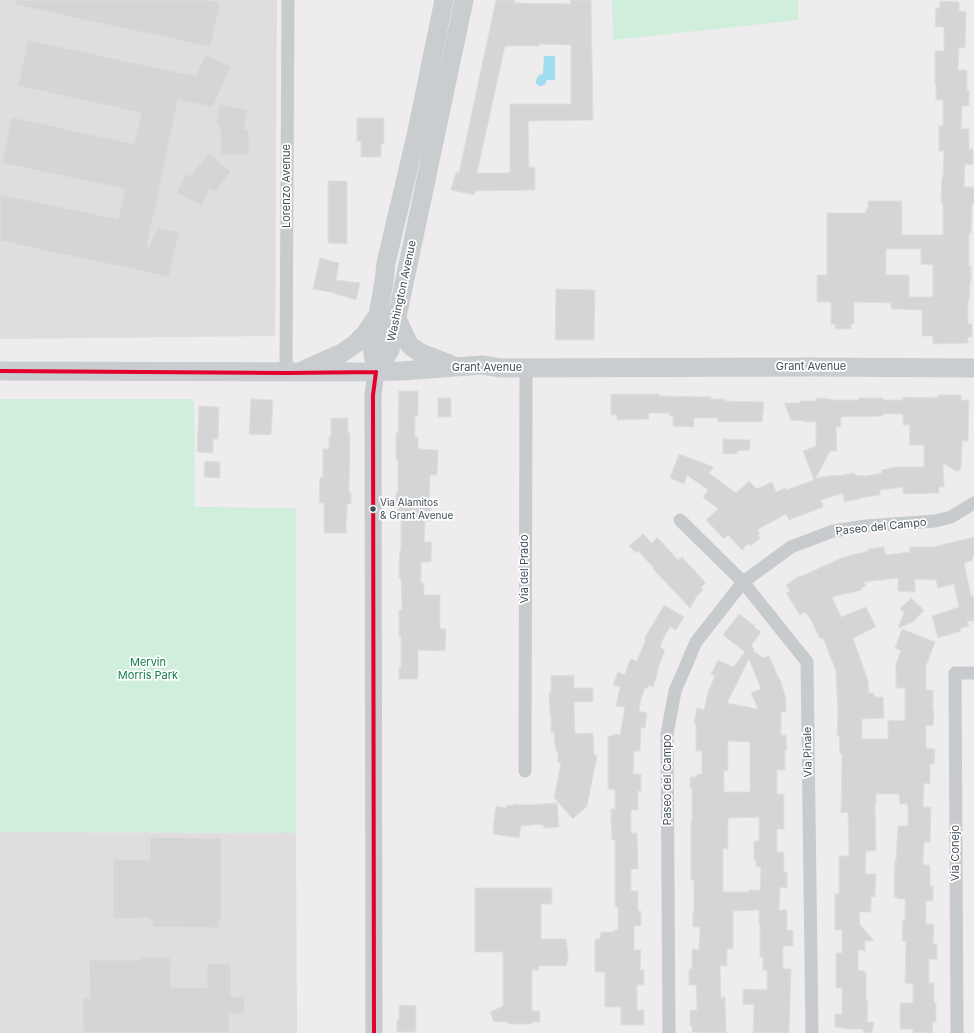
<!DOCTYPE html>
<html>
<head>
<meta charset="utf-8">
<style>
	body { margin:0 }
	canvas { display:block; background:#eeecec }
</style>
</head>
<body>
<canvas width="974" height="1033"></canvas>
<script>
const context = document.querySelector('canvas').getContext('2d');
context.lineJoin = 'round';
function fill(path, color) {
  context.fillStyle = color;
  context.fill(path, 'evenodd');
}
function shape(rows) {
  const path = new Path2D();
  for (const r of rows) {
    path.moveTo(r[0], r[1]);
    for (let i = 2; i < r.length; i += 2) path.lineTo(r[i], r[i + 1]);
  }
  return path;
}
function strokePath(path, color, width, dash) {
  context.strokeStyle = color;
  context.lineWidth = width;
  context.lineCap = dash ? 'butt' : 'round';
  context.setLineDash(dash || []);
  context.stroke(path);
}
function write(font, color, halo, rows, align = 'center') {
  context.font = font + ' Inter,sans-serif';
  context.lineWidth = 3.5;
  context.setLineDash([]);
  context.textBaseline = 'middle';
  context.strokeStyle = halo;
  context.fillStyle = color;
  for (const [text, x, y, turn = 0] of rows) {
    context.save();
    context.translate(x, y);
    context.rotate((+turn || 0) * Math.PI / 180);
    context.textAlign = isNaN(turn) ? turn : align;
    if (halo) context.strokeText(text, 0, 0);
    context.fillText(text, 0, 0);
    context.restore();
  }
}
fill(shape([
	[0,0,277,0,275,336,0,339],
	[0,832,296,833,297,1033,0,1033]
]), '#dfddde');
fill(shape([
	[612,0,798,0,798,20,613,40],
	[0,399,194,399,195,507,296,508,296,833,0,832]
]), '#cfeedb');
fill(shape([
	[544,56,555,56,555,80,547,80,545,84,542,86,539,86,536,83,536,81,537,78,539,75,543,74]
]), '#a0ddef');
const building = shape([
	[15,0,208,0,220,3,211,47,15,5,15,0],
	[496,0,515,0,515,3,571,4,570,0,591,0,593,120,528,121,529,167,535,167,535,190,475,191,475,195,451,190,456,172,459,173,496,0],
	[539,44,571,45,571,104,510,104,510,173,477,173,505,46,539,46,539,44],
	[940,1,959,2,959,11,966,12,965,48,959,47,958,70,967,70,967,90,969,90,969,106,962,106,961,129,969,129,969,149,973,149,973,165,965,164,964,187,974,187,974,204,972,204,971,233,969,233,969,266,971,266,971,282,970,282,969,302,968,302,968,324,972,324,972,337,968,337,968,343,933,344,933,336,922,336,922,310,891,309,891,303,854,302,854,324,851,324,851,329,835,329,835,324,831,324,831,302,817,302,817,275,827,275,827,213,866,213,866,209,868,209,868,201,902,201,902,235,943,235,943,203,941,203,942,177,943,177,944,151,939,151,939,126,943,126,943,100,936,100,936,85,935,85,935,51,944,51,944,27,935,27,936,8,940,8,940,1],
	[886,249,921,249,921,264,933,265,933,297,909,297,909,275,886,275,886,249],
	[28,40,196,76,205,55,231,66,213,107,178,100,147,247,148,248,158,227,179,232,169,277,0,241,0,194,118,219,125,189,2,163,11,117,134,144,141,113,18,86,28,40],
	[220,104,248,110,244,129,249,129,249,155,221,155,220,126,216,125,220,104],
	[357,118,384,118,384,144,381,144,381,157,361,157,361,141,357,141,357,118],
	[209,153,231,172,215,192,210,188,202,206,176,193,186,174,190,176,209,153],
	[328,181,347,181,347,244,328,243,328,181],
	[320,258,339,263,336,280,360,283,356,300,330,292,313,289,320,258],
	[556,289,595,290,594,340,555,340,556,289],
	[399,391,418,391,418,416,415,416,415,437,418,437,418,449,438,450,437,475,430,475,429,507,431,507,431,521,425,521,424,542,432,542,431,562,421,562,421,583,424,583,424,595,440,595,440,629,446,629,445,651,418,650,418,679,399,679,399,668,401,668,401,636,399,636,399,610,402,610,401,578,399,578,399,566,400,550,401,550,401,520,398,520,398,503,396,503,396,492,398,492,398,460,396,460,396,433,398,433,399,391],
	[611,394,659,394,659,396,711,397,711,399,725,399,725,401,764,402,762,422,718,422,718,418,694,418,694,427,673,426,673,416,669,416,669,413,649,413,649,419,617,420,617,415,611,415,611,394],
	[938,395,961,395,961,400,969,400,968,441,962,441,961,467,958,472,943,463,944,487,939,487,939,493,903,494,903,487,880,490,880,495,859,498,860,499,844,502,843,493,821,500,823,507,789,520,786,514,757,530,760,533,758,535,760,538,751,546,749,543,742,550,728,535,724,539,706,520,718,509,703,497,708,490,687,475,684,484,670,478,679,454,714,467,709,473,736,493,749,481,757,489,772,482,776,492,785,488,786,490,814,480,803,451,816,446,816,422,805,422,805,421,791,420,784,403,800,403,800,401,816,401,816,398,831,399,831,400,859,400,859,398,883,398,883,400,903,400,903,397,938,398,938,395],
	[883,414,903,414,903,425,910,425,909,445,924,445,924,467,892,467,892,468,881,470,882,473,864,476,855,475,854,473,837,476,836,475,816,478,830,451,837,451,836,427,841,427,841,417,883,416,883,414],
	[438,398,451,398,451,417,438,417,438,398],
	[251,399,273,400,271,435,249,434,251,399],
	[199,406,219,407,218,439,213,439,213,453,197,452,199,406],
	[331,418,348,418,348,433,350,433,349,492,351,492,351,504,347,504,347,519,346,519,346,533,324,533,324,503,319,503,320,477,323,477,323,449,329,449,329,437,331,437,331,418],
	[723,439,750,440,750,450,737,451,737,454,723,454,723,439],
	[205,461,220,462,220,478,204,477,205,461],
	[643,534,652,543,657,537,678,560,682,557,706,583,701,587,703,590,697,596,690,608,653,569,654,568,638,551,636,553,629,546,643,534],
	[974,537,974,557,972,557,973,560,964,563,971,596,974,596,974,621,967,621,969,626,960,629,961,631,938,638,932,616,959,607,954,584,938,588,936,580,915,579,915,592,898,591,898,578,864,582,866,586,861,588,862,590,832,597,841,617,866,607,876,627,853,638,868,681,869,693,874,693,874,697,883,697,884,718,862,719,862,739,888,739,888,720,905,721,905,688,896,688,896,666,895,666,901,651,895,648,902,629,935,642,926,666,926,690,933,690,933,710,934,710,933,726,926,725,926,748,935,749,934,764,930,764,930,784,924,783,923,807,931,807,930,842,924,842,923,865,930,865,930,886,933,886,933,901,926,901,926,924,934,924,933,944,937,944,937,959,929,959,929,983,934,983,934,1003,936,1003,936,1022,932,1022,933,1033,913,1033,913,1029,900,1029,900,1003,913,1003,913,984,905,983,906,941,902,941,903,920,905,920,905,899,897,899,897,897,894,897,895,861,896,861,898,826,908,826,908,807,907,804,900,804,899,794,876,794,876,803,875,803,876,851,866,851,865,874,876,874,875,897,871,897,871,912,859,912,860,925,874,941,865,941,865,951,858,950,858,970,864,971,864,972,866,972,866,1001,868,1001,867,1022,874,1022,872,1033,863,1033,863,1029,844,1029,844,1028,835,1027,835,1014,842,1014,842,988,836,988,836,953,842,953,842,930,835,930,835,894,839,894,839,856,849,856,848,812,841,813,842,754,840,754,839,735,837,735,838,712,836,671,823,638,820,639,811,620,805,612,800,615,786,593,790,591,786,585,799,576,800,577,841,558,868,551,868,549,884,547,885,555,910,552,910,547,933,547,974,537],
	[911,598,924,610,913,622,898,628,904,613,900,609,911,598],
	[664,605,684,617,676,630,670,627,664,637,660,647,665,650,657,671,658,671,653,687,648,685,647,689,645,688,641,699,639,711,647,713,645,728,641,727,640,751,634,751,633,774,641,774,641,791,638,791,638,810,631,810,631,833,637,833,638,869,631,869,631,891,638,891,638,911,641,911,641,926,634,926,634,950,641,950,640,970,644,970,644,985,637,985,637,1010,644,1010,644,1025,621,1025,621,1007,605,1007,605,972,595,972,595,939,600,939,601,932,614,932,614,930,618,930,618,907,615,907,615,840,612,840,611,821,611,809,615,809,615,790,608,789,608,736,613,736,613,734,620,735,625,707,616,706,620,687,613,685,618,672,625,675,630,659,637,661,646,639,644,639,664,605],
	[739,614,755,626,754,627,761,632,751,646,754,648,753,650,763,658,769,656,779,679,780,679,786,699,786,712,781,712,781,735,786,735,787,750,785,750,785,770,777,770,777,794,784,794,784,829,777,829,777,852,784,852,784,872,787,872,787,888,780,887,779,910,787,910,787,930,793,930,793,946,783,946,783,969,791,969,789,1033,753,1033,754,1004,743,1005,743,989,767,990,767,970,763,970,763,957,760,957,760,925,759,925,759,910,733,911,733,949,727,949,727,966,720,966,721,997,725,997,726,1033,692,1032,692,1026,690,1026,690,1010,697,1010,696,985,689,985,689,969,692,969,692,949,699,950,700,927,693,927,693,911,694,911,694,880,691,880,691,822,692,822,692,789,690,789,690,777,697,777,697,774,702,774,702,751,696,751,696,724,694,723,697,708,704,710,708,692,715,676,711,674,718,660,733,667,745,652,723,635,739,614],
	[749,659,761,689,751,693,758,709,727,703,749,659],
	[728,741,750,742,750,792,724,792,724,771,728,771,728,741],
	[759,817,759,841,754,841,754,861,756,861,756,867,761,867,760,890,749,890,749,892,723,892,723,848,728,849,728,818,759,817],
	[574,675,574,688,593,688,593,702,574,702,575,734,593,733,594,755,597,756,587,806,573,819,554,798,561,763,558,763,558,752,556,752,556,746,555,746,554,732,551,732,551,714,550,714,549,693,551,693,551,676,574,675],
	[557,803,559,827,544,828,543,825,540,825,540,824,521,826,519,838,493,834,494,828,493,828,496,806,506,808,507,805,513,806,513,804,528,805,557,803],
	[150,837,221,838,221,921,219,921,219,928,152,927,152,920,149,920,149,918,113,919,113,859,150,859,150,837],
	[475,888,552,888,552,904,541,904,541,939,566,939,568,952,568,959,566,966,539,966,539,970,532,970,532,1011,540,1011,540,1022,532,1022,532,1024,508,1024,508,1022,494,1022,490,1012,503,1006,503,952,475,952,475,888],
	[140,957,170,957,171,987,207,988,207,964,231,964,231,996,245,997,244,1014,229,1014,229,1033,83,1032,83,998,90,998,89,960,140,960,140,957],
	[399,1005,416,1006,416,1032,397,1032,397,1020,399,1020,399,1005]
]);
fill(building, '#d5d4d7');
strokePath(building, '#dfdedf', 1);
strokePath(shape([
	[286,373,288,0],
	[680,520,743,582,807,662,812,1033],
	[525,771,526,368],
	[669,1033,667,734,675,691,696,642,743,582,791,547,833,531,866,526,935,521,951,517,974,503],
	[957,1033,955,673,974,673]
]), '#c8cbcd', 13);
strokePath(shape([
	[374,1033,373,395,376,372]
]), '#c8cbcd', 17);
strokePath(shape([
	[397,319,409,344,412,347,419,352,452,365],
	[304,370,342,353,355,344,366,333,375,319],
	[0,371,354,372,401,371,482,365,501,368,810,367,974,368],
	[376,372,390,350,464,0],
	[376,372,372,348,384,282,386,263,416,136,444,0]
]), '#c9cdd0', 19);
strokePath(shape([
	[0,371,286,373,376,372],
	[374,1033,373,395,376,372]
]), '#e4002b', 4);
for (const [x, y, r, color] of [
	[373,509,3.5,"#434f5a"]
]) {
  const dot = new Path2D();
  dot.arc(x, y, r, 0, 2 * Math.PI);
  context.fillStyle = color;
  context.fill(dot);
  strokePath(dot, '#fff', 1.5);
}
write('10px', '#434f5a', '#fff', [
	["Via Alamitos",380,503],
	["& Grant Avenue",380,516]
], 'left');
write('11px', '#434f5a', '#fff', [
	["Lorenzo Avenue",287,186,-90],
	["Washington Avenue",402,291,-78],
	["Grant Avenue",811,367],
	["Grant Avenue",487,368],
	["Paseo del Campo",881,527,-6],
	["Via del Prado",525,569,-90],
	["Via Pinale",808,752,-91],
	["Paseo del Campo",668,780,-90],
	["Via Conejo",956,853,-90]
]);
write('11px', '#117e49', '#fff', [
	["Mervin",148,663],
	["Morris Park",148,676]
]);
</script>
</body>
</html>
